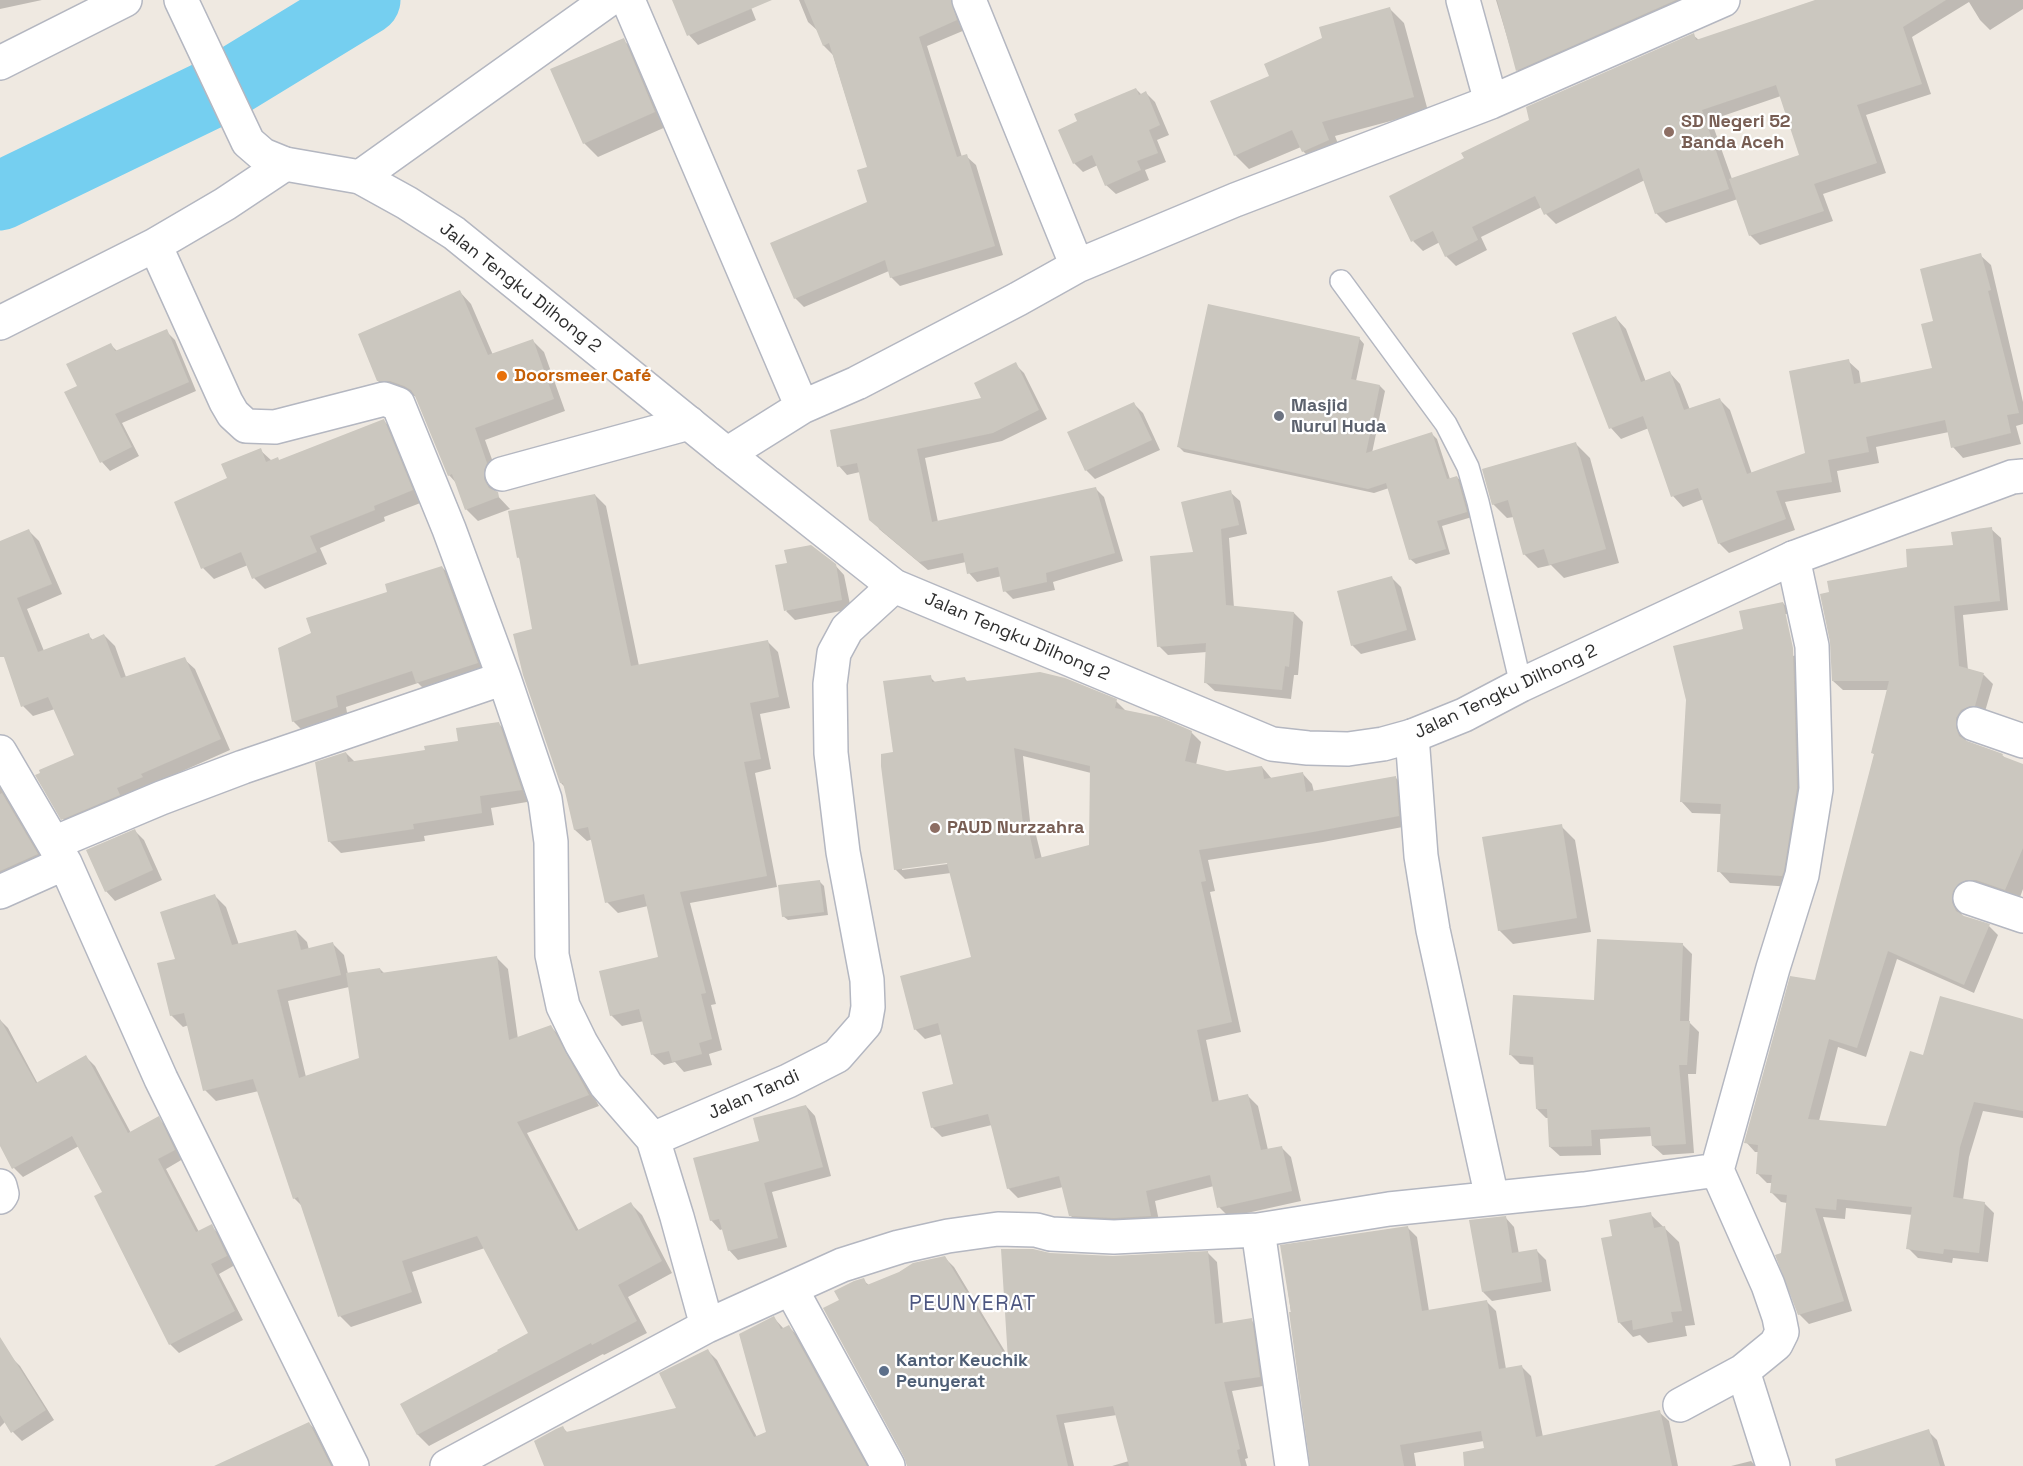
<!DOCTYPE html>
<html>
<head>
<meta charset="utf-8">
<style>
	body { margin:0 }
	canvas { display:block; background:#efe9e1 }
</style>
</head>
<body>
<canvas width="2023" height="1466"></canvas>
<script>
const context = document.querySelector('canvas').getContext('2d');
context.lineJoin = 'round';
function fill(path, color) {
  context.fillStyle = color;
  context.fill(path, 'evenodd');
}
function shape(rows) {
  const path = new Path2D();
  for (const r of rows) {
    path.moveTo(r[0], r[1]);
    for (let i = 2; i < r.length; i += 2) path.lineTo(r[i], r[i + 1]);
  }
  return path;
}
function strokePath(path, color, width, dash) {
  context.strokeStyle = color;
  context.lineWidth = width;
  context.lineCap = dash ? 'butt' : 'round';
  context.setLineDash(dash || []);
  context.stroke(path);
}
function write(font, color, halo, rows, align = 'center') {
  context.font = font + ' "Space Grotesk",sans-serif';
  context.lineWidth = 4.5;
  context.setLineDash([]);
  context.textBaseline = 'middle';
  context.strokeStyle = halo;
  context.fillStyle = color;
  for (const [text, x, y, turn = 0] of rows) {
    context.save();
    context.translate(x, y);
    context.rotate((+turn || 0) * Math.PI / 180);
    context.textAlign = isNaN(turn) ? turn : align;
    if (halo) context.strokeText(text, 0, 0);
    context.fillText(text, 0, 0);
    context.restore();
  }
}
fill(shape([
	[0,0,42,0,0,9],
	[674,0,748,0,756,20,698,45,689,35],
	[799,0,956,0,965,30,927,46,962,157,966,156,976,165,1003,255,900,286,891,277,889,271,804,307,795,298,869,203,868,168,833,55,824,46,818,31,808,22],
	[1496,0,1688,0,1526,79,1517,70],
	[1820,0,2023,0,2023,9,1990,30,1980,20,1969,2,1912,37,1931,94,1866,115,1886,173,1823,194,1833,221,1760,245,1750,235,1738,199,1666,223,1656,213,1645,180,1556,224,1546,214,1542,207,1481,237,1487,250,1456,266,1446,256,1440,242,1423,251,1413,241,1466,159,1531,120,1693,35,1699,40],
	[1781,96,1801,156,1732,179,1711,120],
	[1390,9,1404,23,1428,111,1335,136,1342,154,1317,165,1303,151,1301,147,1249,169,1235,155,1271,76],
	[623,40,638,54,668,126,598,157,584,143],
	[1136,89,1142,95,1146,93,1155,102,1169,135,1157,140,1166,162,1145,170,1149,180,1116,194,1106,185,1098,165,1083,172,1074,163],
	[1980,255,1991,265,2023,402,2023,424,2016,426,2021,444,1963,458,1953,447,1949,432,1876,447,1879,463,1837,471,1841,492,1785,502,1795,530,1729,553,1719,543,1704,499,1683,507,1673,496,1649,428,1621,439,1611,428,1616,318,1626,329,1646,382,1670,373,1680,384,1690,410,1719,399,1730,410,1752,474,1807,454,1848,361,1859,371,1861,384,1934,369,1935,322],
	[460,292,471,304,493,355,532,340,544,352,565,411,485,440,498,476,495,482,495,493,510,509,478,521,466,509,457,484,449,475,417,397,403,392,390,393,378,381],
	[166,331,175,340,196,391,122,423,139,456,110,471,102,462,66,393,79,386,110,344,118,352],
	[1359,338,1364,344,1356,381,1380,386,1385,391,1372,453,1432,434,1437,439,1450,479,1457,477,1462,482,1472,517,1442,526,1450,554,1416,564,1410,559,1389,488,1374,493,1184,452,1179,447],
	[1015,364,1024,373,1047,419,1002,441,925,458,938,522,1095,488,1104,497,1123,561,1053,582,1055,590,1013,599,1005,591,1002,576,977,582,969,573,966,562,928,570,879,529,860,472,847,475,839,466,983,399],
	[1134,404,1143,413,1160,450,1095,479,1086,470],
	[384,421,395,432,423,502,384,517,385,521,320,548,327,564,265,589,254,578,248,565,214,579,203,568,229,479,260,450,272,461,280,462],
	[1576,444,1590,458,1619,563,1564,578,1551,565,1538,568,1524,554,1514,517,1507,518,1493,504],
	[1230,492,1240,501,1247,534,1229,538,1234,608,1294,613,1303,622,1298,675,1294,675,1291,699,1215,691,1205,682,1207,652,1168,655,1159,646,1195,554],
	[595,495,606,506,639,666,767,641,778,652,790,708,760,714,771,769,755,773,777,887,690,903,716,1004,711,1005,722,1050,709,1054,712,1065,684,1072,675,1062,664,1065,652,1054,644,1021,622,1026,611,1015,659,958,648,906,618,913,607,902,593,839,587,841,575,830,566,788,561,783,521,560,518,557],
	[1991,529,2001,538,2008,610,1963,615,1968,670,1984,675,1993,684,1984,715,1965,728,1965,739,1967,743,2002,755,2006,759,2023,765,2023,889,2019,900,1961,901,1961,913,1963,917,1989,926,1998,935,1974,993,1897,959,1866,1057,1838,1047,1819,1121,1887,1127,1924,1057,2023,1030,2023,1118,1983,1111,1969,1157,1963,1200,1984,1203,1994,1213,1988,1262,1953,1258,1952,1263,1918,1258,1908,1248,1913,1215,1846,1208,1845,1219,1823,1217,1852,1311,1809,1324,1799,1314,1783,1254,1787,1203,1781,1202,1772,1193,1773,1183,1767,1183,1757,1173,1759,1152,1755,1152,1746,1142,1816,981,1875,755,1873,753,1888,690,1843,690,1833,681,1909,569],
	[29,531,39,541,62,594,27,609,44,651,88,635,93,640,104,635,115,646,126,677,184,659,195,669,230,750,151,785,73,829,63,819,76,756,55,709,33,716,23,706,5,655,0,657,0,543],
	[835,565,844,575,851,609,795,620,786,611],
	[442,567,453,578,488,674,428,693,418,683,346,707,348,718,304,732,293,721,313,634],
	[1392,578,1401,587,1416,640,1361,654,1352,645],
	[1783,603,1794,615,1808,800,1793,887,1730,883,1719,871,1722,814,1692,813,1681,801,1745,630],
	[1784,614,1788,614,1796,655,1793,656],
	[930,677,936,683,965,679,968,682,1116,701,1126,711,1191,732,1201,742,1196,765,1227,773,1262,767,1272,779,1303,774,1312,784,1314,792,1396,778,1406,788,1408,826,1323,842,1208,860,1215,891,1210,892,1241,1032,1206,1040,1219,1102,1248,1096,1258,1106,1268,1150,1281,1147,1291,1157,1301,1201,1229,1217,1219,1207,1214,1186,1155,1201,1160,1226,1080,1225,1070,1215,1063,1187,1018,1198,1008,1188,992,1125,942,1137,932,1127,955,1085,942,1034,925,1039,915,1029,973,958,951,873,905,879,895,869,895,754],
	[1023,756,1091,773,1091,846,1042,859,1036,835,1031,830],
	[954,860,955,863,902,870,902,867],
	[499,724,511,736,533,801,491,808,494,825,424,836,425,841,341,853,329,841,346,753,355,762,426,752,460,742],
	[0,785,46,863,0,886],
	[1561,826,1575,840,1591,932,1513,944,1499,930],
	[135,831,144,840,162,880,115,901,106,891],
	[820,882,824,886,828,915,788,920,783,916],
	[215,896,226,907,239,945,296,931,307,942,309,950,333,944,344,955,348,974,380,969,385,974,497,958,508,969,518,1039,551,1027,562,1038,599,1106,527,1133,579,1231,631,1204,642,1215,672,1273,628,1297,647,1333,604,1355,603,1354,429,1446,418,1435,402,1405,530,1334,485,1248,412,1272,422,1303,351,1327,340,1316,304,1208,294,1198,259,1091,216,1101,205,1090,189,1025,183,1027,171,1015,177,960],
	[349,987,360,1059,306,1077,288,1001],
	[1682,944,1692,954,1689,1022,1699,1032,1696,1074,1688,1074,1694,1153,1663,1155,1653,1146,1652,1136,1600,1139,1601,1155,1560,1156,1550,1147,1549,1118,1546,1118,1537,1109,1535,1065,1520,1064,1511,1055,1596,1002],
	[0,1020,8,1028,38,1084,86,1057,95,1066,131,1133,158,1118,167,1127,183,1159,166,1169,199,1232,211,1226,220,1235,235,1265,219,1274,243,1320,179,1353,170,1344,104,1192,79,1146,23,1177,14,1168,0,1143],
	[806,1106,815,1116,831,1176,772,1192,787,1247,738,1260,729,1250,723,1229,720,1230,711,1220,761,1142],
	[1650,1214,1679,1242,1695,1325,1685,1326,1687,1336,1648,1343,1640,1335,1633,1337,1619,1322,1614,1237],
	[1505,1217,1514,1227,1519,1254,1536,1250,1546,1260,1551,1291,1492,1301,1483,1292],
	[1407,1227,1417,1237,1429,1311,1487,1302,1496,1311,1506,1369,1522,1367,1531,1376,1543,1437,1659,1412,1669,1421,1678,1466,1488,1466,1484,1441,1414,1453,1416,1466,1312,1466,1282,1247],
	[1208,1253,1217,1262,1223,1324,1251,1320,1260,1329,1269,1385,1232,1391,1248,1458,1245,1459,1247,1466,1112,1466,1129,1461,1117,1415,1064,1423,1074,1466,908,1466,841,1301,863,1280,870,1286,945,1258,954,1267,1009,1358,1050,1254,1113,1257],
	[774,1318,784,1329,789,1327,798,1336,869,1466,545,1466,563,1428,568,1433,678,1409,708,1351,717,1360,757,1437,767,1433],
	[11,1357,20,1366,54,1420,22,1441,13,1432,6,1421,0,1427,0,1364],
	[309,1423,318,1433,335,1466,242,1466],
	[1928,1431,1937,1440,1945,1466,1888,1466],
	[1751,1461,1756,1466,1731,1466]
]), '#0003');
strokePath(shape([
	[0,196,217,91,366,0]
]), '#75cff0', 69);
fill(shape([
	[672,0,772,0,687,36],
	[804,0,951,0,957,20,919,37,957,157,967,154,995,246,890,278,885,260,794,299,770,243,867,202,857,170,867,167,829,43,823,46],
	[1497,0,1676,0,1516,71],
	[1815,0,1946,0,1903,27,1922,84,1857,105,1877,163,1814,184,1824,211,1749,236,1729,179,1799,155,1776,85,1702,110,1729,189,1655,214,1639,168,1544,215,1535,196,1472,227,1478,240,1445,257,1433,231,1411,242,1389,196,1464,158,1461,153,1529,120,1526,107,1694,33,1696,40],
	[1390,7,1414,97,1322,122,1329,140,1302,152,1292,130,1234,156,1210,101,1269,76,1264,64,1322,38,1319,27],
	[624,38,655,112,583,144,550,69],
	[1136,88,1139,95,1146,91,1160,125,1149,130,1158,153,1137,161,1141,170,1105,186,1092,155,1073,164,1058,130,1077,121,1074,114],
	[1981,253,1991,290,1988,291,2019,413,2007,415,2011,433,1951,448,1945,420,1866,437,1869,452,1828,460,1832,482,1776,491,1786,519,1718,544,1698,488,1671,497,1643,416,1609,429,1572,333,1616,316,1641,382,1670,371,1684,410,1720,398,1747,474,1805,453,1789,371,1849,359,1854,384,1932,368,1921,324,1933,321,1920,269],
	[460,290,488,355,533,339,554,399,475,428,487,463,484,470,484,479,489,488,498,492,499,497,465,510,452,474,448,476,415,396,411,390,404,386,390,381,377,381,358,334],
	[1208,304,1360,337,1351,379,1380,385,1366,453,1432,432,1447,479,1457,476,1467,512,1437,521,1446,549,1409,560,1386,483,1368,489,1177,447],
	[167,329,189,382,115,414,132,447,100,463,64,392,77,386,66,364,111,343,115,351],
	[1016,362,1039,410,993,433,917,449,932,522,1096,487,1115,553,1046,573,1047,582,1003,592,998,567,967,574,963,553,919,562,869,520,857,463,837,467,830,430,981,398,974,383],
	[1134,402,1152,440,1085,471,1067,432],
	[384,419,413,490,374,506,375,510,310,536,317,552,252,579,241,552,201,569,174,502,227,478,221,464,261,448,266,462,278,457,279,460],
	[1576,442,1606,549,1549,565,1544,549,1523,555,1508,500,1492,505,1482,469],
	[1231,490,1239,525,1221,529,1226,605,1294,612,1289,667,1285,666,1282,690,1204,683,1206,643,1157,647,1150,556,1193,552,1181,502],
	[595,494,631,666,768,640,779,697,750,703,761,759,744,762,767,876,680,892,706,993,701,994,712,1039,699,1043,702,1054,672,1062,669,1051,651,1055,639,1009,610,1016,599,971,658,957,644,894,605,903,588,827,574,830,563,783,560,783,523,675,513,634,532,629,519,557,517,558,508,511],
	[1992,527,2000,601,1954,606,1959,666,1984,673,1975,706,1970,706,1961,710,1956,718,1956,727,1959,736,1967,741,2003,754,2002,756,2023,764,2023,848,2005,890,1976,880,1967,880,1958,884,1953,891,1952,902,1956,911,1964,916,1990,924,1964,985,1888,951,1857,1048,1829,1039,1808,1119,1886,1126,1910,1051,1923,1055,1940,996,2023,1019,2023,1111,1974,1102,1960,1147,1953,1197,1985,1202,1979,1253,1944,1249,1943,1254,1906,1249,1912,1207,1837,1199,1836,1210,1815,1208,1844,1301,1798,1315,1775,1255,1781,1253,1787,1195,1770,1193,1772,1175,1756,1174,1758,1145,1744,1143,1790,976,1815,980,1874,754,1871,753,1889,681,1832,681,1830,642,1820,594,1829,592,1827,581,1907,567,1906,549,1953,545,1951,532],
	[29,529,52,584,17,598,38,652,89,633,91,640,104,634,121,678,185,657,221,739,141,774,143,777,117,788,120,795,61,820,35,775,40,773,39,770,74,755,48,697,21,707,4,657,0,657,0,541],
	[811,545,836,564,842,600,784,611,775,565,787,563,784,550],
	[442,566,478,663,416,683,412,671,336,696,338,707,292,722,278,648,311,633,306,618,387,592,385,584],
	[1392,576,1407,630,1351,646,1337,591],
	[1783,602,1793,648,1797,788,1784,871,1782,876,1717,872,1721,804,1680,802,1686,700,1673,646,1743,629,1739,611],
	[1040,672,1065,678,1117,699,1115,708,1160,717,1192,731,1185,761,1227,771,1262,766,1264,779,1303,772,1306,792,1396,776,1399,816,1313,832,1199,850,1206,881,1201,882,1232,1022,1197,1030,1212,1102,1248,1094,1261,1150,1282,1146,1292,1191,1217,1208,1210,1175,1146,1191,1151,1216,1114,1218,1069,1216,1059,1176,1007,1189,988,1114,931,1128,922,1092,953,1084,938,1023,914,1030,900,976,971,957,947,863,894,870,881,766,881,754,893,752,883,681,931,675,932,682,965,677,966,681],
	[1014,748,1090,766,1089,845,1035,859,1027,823,1023,824],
	[499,722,522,790,480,796,482,813,413,824,414,829,328,842,315,762,346,752,348,762,425,750,424,746,458,741,456,728],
	[2,793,38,854,0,871,0,794],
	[1562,824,1577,918,1498,931,1482,837],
	[135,829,153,870,105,892,86,850],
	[820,880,824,912,782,917,778,885],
	[215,894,232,945,296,930,301,950,333,942,341,975,277,990,299,1078,359,1058,346,973,380,968,381,973,497,956,509,1040,551,1025,589,1095,517,1122,576,1231,631,1202,662,1261,618,1285,637,1321,592,1345,591,1343,417,1435,400,1404,498,1351,497,1350,528,1333,477,1236,402,1261,412,1292,338,1317,298,1197,293,1199,253,1079,203,1091,184,1013,170,1016,157,963,175,959,160,912],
	[1597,939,1683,943,1680,1021,1690,1021,1687,1065,1679,1065,1686,1144,1652,1146,1650,1127,1591,1130,1592,1146,1549,1147,1547,1109,1536,1109,1533,1057,1509,1055,1513,995,1594,1000],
	[0,1019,36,1083,86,1055,128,1133,159,1116,175,1150,158,1159,196,1232,212,1224,227,1256,211,1264,235,1311,169,1345,94,1196,102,1192,72,1136,12,1169,0,1146],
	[806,1105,823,1167,764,1183,778,1238,728,1251,719,1219,710,1221,693,1158,759,1141,753,1118],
	[1651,1212,1654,1228,1665,1226,1682,1311,1671,1312,1673,1322,1633,1330,1632,1320,1618,1323,1601,1238,1612,1236,1609,1220],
	[1506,1216,1512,1253,1537,1249,1542,1282,1482,1292,1469,1220],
	[1408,1226,1422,1311,1487,1300,1499,1369,1522,1365,1536,1437,1660,1410,1672,1466,1464,1466,1463,1452,1484,1448,1481,1431,1400,1445,1404,1466,1310,1466,1289,1312,1291,1312,1280,1245],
	[1001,1249,1033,1249,1050,1253,1113,1256,1208,1251,1215,1324,1252,1318,1260,1377,1224,1382,1240,1449,1237,1450,1241,1466,1129,1466,1113,1406,1056,1415,1068,1466,907,1466,904,1457,823,1308,839,1300,834,1291,854,1281,864,1278,867,1285,899,1272,913,1263,945,1256,1008,1360],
	[774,1316,781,1329,789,1325,867,1466,544,1466,534,1441,556,1429,563,1426,566,1432,676,1408,659,1373,708,1349,754,1437,766,1432,739,1334],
	[0,1337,46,1410,11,1433,0,1415],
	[309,1422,331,1466,214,1466],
	[1929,1429,1940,1466,1836,1466,1835,1459]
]), '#cbc7bf');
const service = shape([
	[1341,281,1446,424,1468,467,1478,502,1521,685]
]);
const minor = shape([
	[628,0,802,407],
	[969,0,1077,266],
	[1463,0,1491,102],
	[360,177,608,0],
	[155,245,226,402,233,414,246,426,275,427,384,399,398,404,449,529,504,678,545,799,551,842,552,955,563,1006,581,1043,606,1085,653,1139],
	[0,323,155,245,225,204,285,164],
	[727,454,802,407,857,383,1018,299,1077,266,1235,200,1491,102,1723,0],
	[502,474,689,423],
	[1974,724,2023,741],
	[1412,736,1421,856,1433,930,1492,1198],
	[0,752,65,863,161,1079,352,1466],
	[54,843,161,798,243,767,504,678],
	[0,892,65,863],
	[1970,898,2023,916],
	[0,1186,2,1194,0,1197],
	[1258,1230,1389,1209,1584,1189,1717,1170,1773,968,1802,875,1816,789,1812,646,1793,558],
	[791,1289,888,1466],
	[707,1326,842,1265,899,1247,948,1236,998,1229,1036,1230,1051,1234,1114,1237,1258,1230,1292,1466],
	[1743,1371,1773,1466],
	[1680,1405,1743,1371,1776,1344,1782,1332,1779,1317,1768,1285,1717,1170],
	[447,1466,707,1326,677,1217,653,1139,788,1081,837,1056,865,1024,868,1007,867,980,843,852,831,753,830,684,834,653,847,629,894,586]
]);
const tertiary = shape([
	[181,0,248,142,263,155,285,164,360,177,407,203,454,233,727,454,894,586,1272,744,1308,748,1348,749,1383,744,1412,736,1464,715,1521,685,1793,558,2012,477,2023,476],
	[0,63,125,0]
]);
strokePath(service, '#b4b7c1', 24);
strokePath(minor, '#b4b7c1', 36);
strokePath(tertiary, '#b4b7c1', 36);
strokePath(service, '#fff', 21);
strokePath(minor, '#fff', 33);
strokePath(tertiary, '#fff', 33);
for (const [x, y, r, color] of [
	[1669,132,6,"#8d6e63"],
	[502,376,6,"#e8710a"],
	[1279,416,6,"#6b7280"],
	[935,828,6,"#8d6e63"],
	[884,1371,6,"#5c6f8a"]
]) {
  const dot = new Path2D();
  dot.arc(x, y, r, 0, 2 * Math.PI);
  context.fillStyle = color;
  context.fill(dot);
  strokePath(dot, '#fff', 2);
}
write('bold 18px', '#785e54', '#fff', [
	["SD Negeri 52",1681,122],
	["Banda Aceh",1681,143],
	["PAUD Nurzzahra",947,828]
], 'left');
write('18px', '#2e2e2e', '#fff', [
	["Jalan Tengku Dilhong 2",520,288,38],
	["Jalan Tengku Dilhong 2",1017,637,23],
	["Jalan Tengku Dilhong 2",1506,692,-25],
	["Jalan Tandi",754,1095,-24]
]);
write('bold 18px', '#c56008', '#fff', [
	["Doorsmeer Café",514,376]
], 'left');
write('bold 18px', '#5b616d', '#fff', [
	["Masjid",1291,406],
	["Nurul Huda",1291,427]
], 'left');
write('bold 18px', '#4e5e75', '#fff', [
	["Kantor Keuchik",896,1361],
	["Peunyerat",896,1382]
], 'left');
context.letterSpacing = '1.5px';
write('21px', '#4d5680', '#fff', [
	["PEUNYERAT",973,1304]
]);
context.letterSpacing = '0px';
</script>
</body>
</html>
